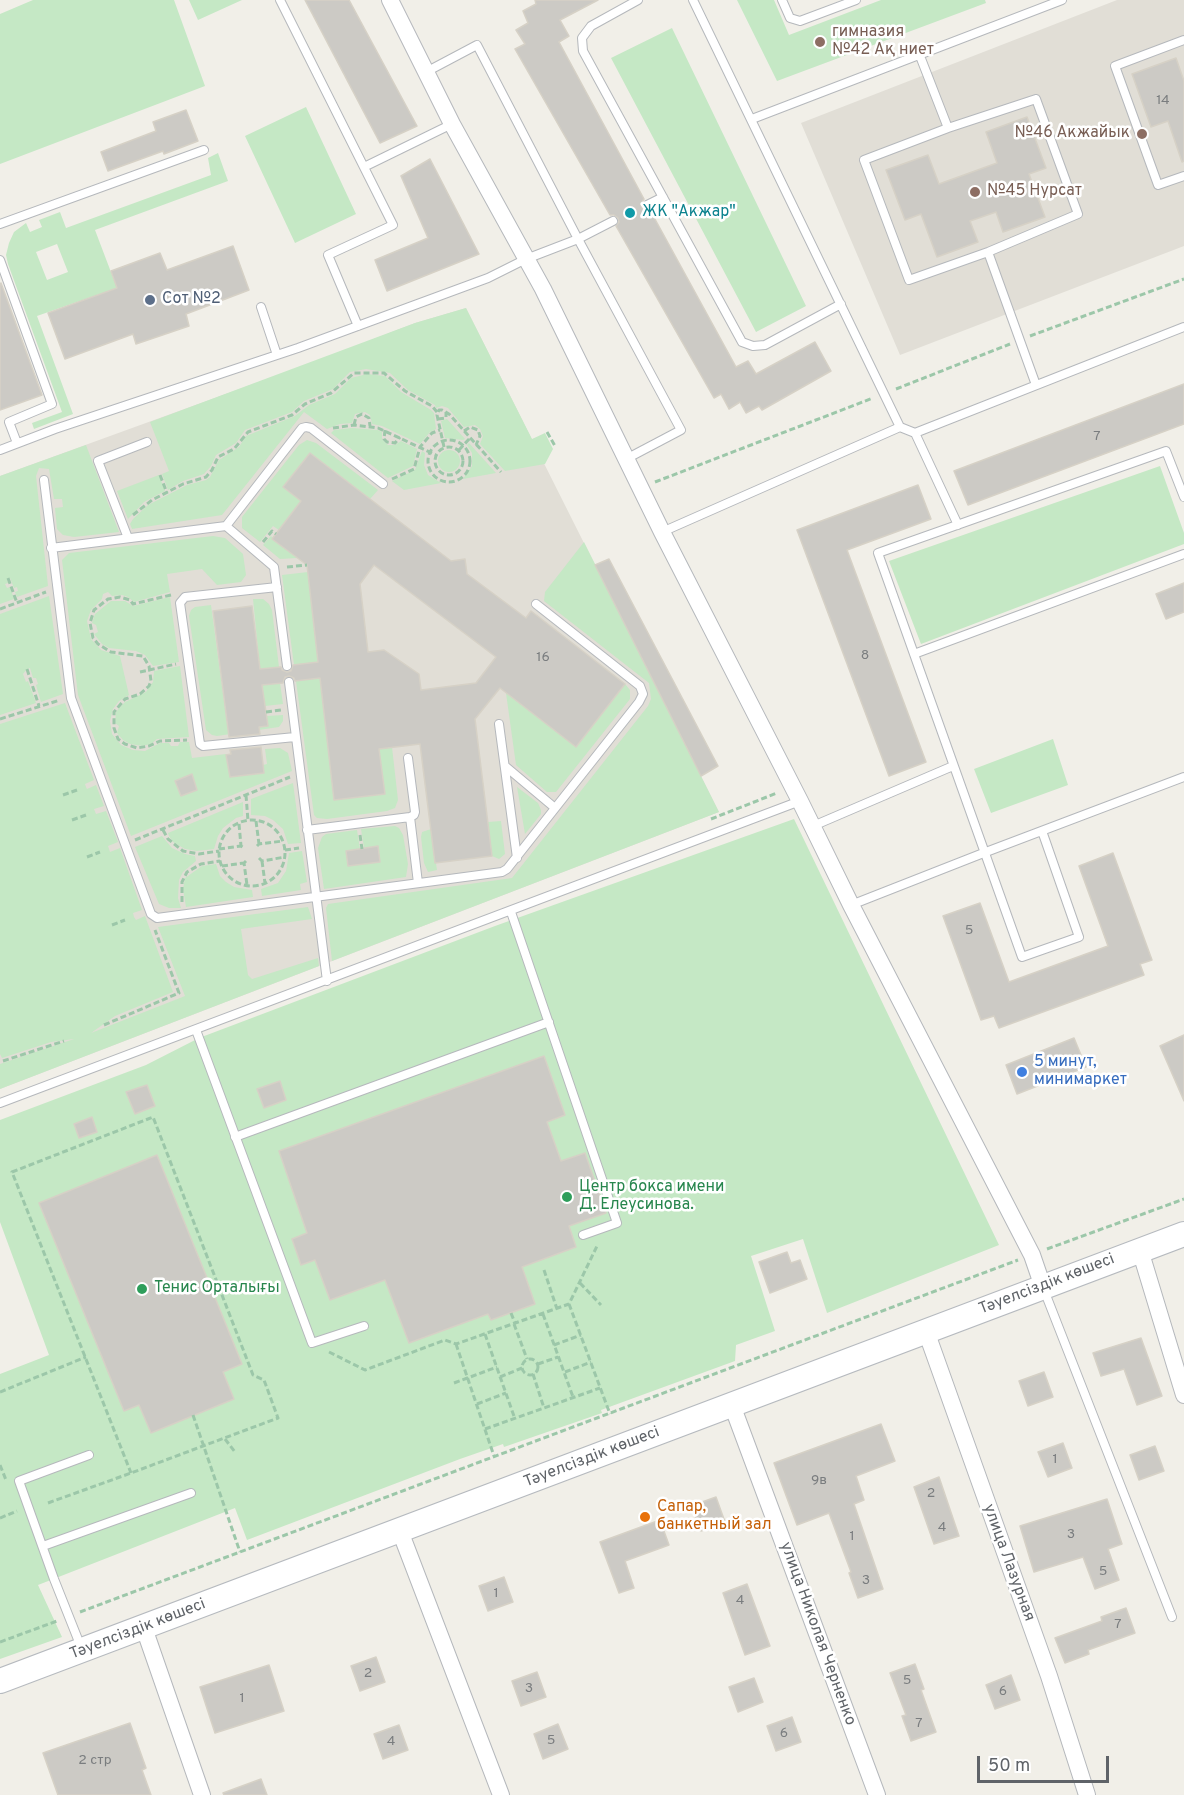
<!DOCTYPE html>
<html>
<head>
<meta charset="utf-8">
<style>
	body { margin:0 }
	#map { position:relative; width:1184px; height:1795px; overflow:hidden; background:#f1efe8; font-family:Overpass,sans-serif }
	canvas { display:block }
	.scale { position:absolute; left:977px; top:1756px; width:132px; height:27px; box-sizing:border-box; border:3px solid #5f6368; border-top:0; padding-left:8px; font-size:18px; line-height:21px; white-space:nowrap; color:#5f6368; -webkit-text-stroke:4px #fff; paint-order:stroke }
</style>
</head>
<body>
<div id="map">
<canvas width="1184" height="1795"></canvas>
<div class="scale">50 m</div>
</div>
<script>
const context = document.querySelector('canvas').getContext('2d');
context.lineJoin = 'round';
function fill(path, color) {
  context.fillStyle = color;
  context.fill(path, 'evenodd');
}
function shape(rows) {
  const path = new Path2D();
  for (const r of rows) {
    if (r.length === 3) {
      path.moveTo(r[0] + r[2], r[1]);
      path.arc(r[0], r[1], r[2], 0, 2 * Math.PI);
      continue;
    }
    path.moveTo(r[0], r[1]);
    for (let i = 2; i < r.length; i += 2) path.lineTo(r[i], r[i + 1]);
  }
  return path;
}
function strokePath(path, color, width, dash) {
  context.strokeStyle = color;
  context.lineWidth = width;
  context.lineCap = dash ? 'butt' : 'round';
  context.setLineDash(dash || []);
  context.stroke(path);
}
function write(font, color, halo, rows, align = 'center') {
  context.font = font + ' Overpass,sans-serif';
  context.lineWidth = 5;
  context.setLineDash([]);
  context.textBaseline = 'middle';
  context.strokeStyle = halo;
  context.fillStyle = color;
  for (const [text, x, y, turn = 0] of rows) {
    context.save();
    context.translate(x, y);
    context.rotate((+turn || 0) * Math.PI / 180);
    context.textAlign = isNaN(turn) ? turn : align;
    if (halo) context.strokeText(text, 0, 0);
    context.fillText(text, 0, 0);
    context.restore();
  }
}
fill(shape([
	[1117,0,1184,0,1184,246,900,355,801,123],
	[466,308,719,812,0,1089,0,476,322,359,415,323]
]), '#e1ded6');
fill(shape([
	[33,0,174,0,205,86,0,164,0,14],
	[189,0,242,0,198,20],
	[737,0,774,0,789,35,881,0,985,0,986,3,777,81],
	[672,28,806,306,756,332,611,58],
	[306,107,356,214,295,243,245,136],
	[218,153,228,181,95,230,117,288,37,316,73,414,34,429,32,423,62,412,8,264,6,255,9,243,14,232,26,223,30,232,42,227,39,220,60,212,66,228,211,175,208,158],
	[57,244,68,272,47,280,36,252],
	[466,308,532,439,545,433,553,449,545,464,505,471,480,444,483,436,480,429,475,425,464,427,448,408,442,406,436,408,435,405,408,390,390,373,366,369,350,372,333,389,304,401,292,412,245,430,236,443,216,455,211,466,204,474,183,481,168,490,162,474,169,471,150,422,415,323],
	[367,374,385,376,401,392,431,410,434,413,436,429,430,432,420,444,382,426,372,424,370,415,365,412,355,414,352,423,340,424,327,429,304,412,222,515,132,529,130,524,133,519,148,505,187,485,206,480,210,477,219,460,239,447,246,436,295,416,309,405,335,394,351,378],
	[447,419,465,439,463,440,445,438,441,421],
	[352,428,378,430,382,432,382,439,388,445,395,445,401,441,417,449,413,466,388,478,331,433,334,430],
	[307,440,316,443,378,490,370,499,301,501,279,530,273,526,260,542,242,528,242,517,299,445],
	[469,443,496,473,463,479,472,466,472,453,467,445],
	[86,445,119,532,74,537,63,535,57,529,55,508,63,507,62,499,54,499,49,469,39,468,36,476,48,586,17,597,15,592,18,591,17,587,14,588,10,578,7,578,8,583,5,584,7,588,10,587,14,599,0,604,0,476],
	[449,461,11],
	[422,451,425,453,424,465,428,475,441,483,404,490,392,481,415,470],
	[1160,466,1184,533,1184,544,921,644,889,561],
	[159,475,165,491,144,502,128,519,117,491],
	[213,536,225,538,243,554,246,575,241,582,217,585,202,569,167,574,170,592,134,602,128,597,122,595,112,596,108,592,103,594,102,599,91,610,87,621,91,639,101,650,120,656,129,695,119,701,113,709,110,721,112,734,121,745,133,750,145,751,160,743,169,743,171,746,178,746,180,742,189,742,192,758,226,754,230,777,264,773,263,765,267,764,265,749,280,748,288,753,292,771,131,836,78,695,62,560,69,553],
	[271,536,273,538,297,558,280,559,263,545],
	[584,542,719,812,332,961,326,908,328,904,512,878,648,706,651,699,649,683,544,601,545,592],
	[308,572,318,662,294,665,282,575],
	[49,596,63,694,41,702,36,685,38,684,36,678,33,678,30,668,27,669,23,674,26,682,28,681,36,703,0,715,0,614],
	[170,597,179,662,153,666,145,655,136,651,109,648,102,644,94,634,98,632,96,625,92,623,95,614,111,601,125,601,133,606],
	[253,599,263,599,269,604,272,610,279,667,260,669],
	[211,605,228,731,267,726,267,716,283,715,283,721,279,727,217,736,212,735,206,730,189,616,191,610,195,607],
	[180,666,189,737,157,739,151,744,142,746,130,744,123,740,117,733,119,726,115,723,116,712,120,707,125,702,146,692,153,682,154,671],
	[320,678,334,800,385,794,379,749,392,747,398,800,395,808,387,811,327,819,317,818,314,815,296,681],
	[280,683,283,704,265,706,262,685],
	[625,684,630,690,630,699,556,792,547,792,516,765,506,693,576,746],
	[65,703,94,780,85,784,86,787,87,789,96,785,104,806,94,809,96,814,106,811,118,842,108,846,110,852,120,848,142,910,133,913,134,917,136,920,145,916,173,992,115,1016,91,1033,185,996,158,927,308,907,312,919,241,929,248,975,252,979,318,958,319,966,0,1089,0,1064,74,1039,51,1042,2,1058,0,1054,0,724],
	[1053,739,1068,785,991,813,974,769],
	[293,783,301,843,288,844,283,829,273,820,265,816,251,815,251,799],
	[517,787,538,803,541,810,541,814,525,834],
	[243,802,243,816,236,818,223,828,218,836,214,849,197,851,185,849,173,842,169,836,168,833],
	[794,819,999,1245,827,1313,803,1239,751,1256,775,1331,736,1345,735,1361,601,1410,602,1413,504,1447,503,1444,460,1459,247,1540,235,1508,38,1585,62,1637,0,1659,0,1374,49,1355,0,1222,0,1120,146,1065,199,1038,495,926],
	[501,821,505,854,499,859,492,856,488,822],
	[395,826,399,828,403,835,408,864,406,877,324,889,318,848,322,837,326,834,357,830,360,849,346,851,348,866,380,862,378,847,364,848,361,829],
	[431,829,437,870,428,872,424,863,421,837,422,832],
	[162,836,172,848,185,854,195,856,196,861,183,872,179,880,178,898,181,908,169,908,159,904,135,847],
	[302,851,307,882,300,884,301,890,262,896,261,889,278,883,286,871,289,853],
	[216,864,220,876,226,882,234,887,252,890,253,897,186,907,183,889,185,878,202,866]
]), '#c5e8c5');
const building = shape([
	[305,0,349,0,417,126,380,143,305,0],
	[535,0,598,0,560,20,569,36,559,42,644,199,641,204,642,208,646,211,650,210,736,367,748,361,756,374,815,342,831,371,762,410,759,406,746,413,740,402,729,409,721,394,714,398,616,226,619,222,618,218,614,215,610,215,515,49,525,44,516,30,528,23,523,11,536,4,535,0],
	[1176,58,1184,81,1184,161,1182,162,1168,121,1151,127,1132,74,1176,58],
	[186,110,198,141,164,154,163,151,108,171,101,152,156,131,153,122,186,110],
	[1027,117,1046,168,1029,174,1045,217,1003,232,996,212,970,221,978,242,937,257,921,214,905,220,886,170,928,155,939,184,997,163,986,132,1027,117],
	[430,159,479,254,387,291,375,260,428,238,401,176,430,159],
	[233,246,249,290,186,314,189,326,136,344,133,334,65,359,48,313,117,288,111,271,160,253,167,270,233,246],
	[1,283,42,395,0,410,0,284,1,283],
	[1184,384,1184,424,968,505,954,471,1184,384],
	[310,453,451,561,465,559,467,574,526,618,531,611,625,684,576,747,500,688,475,719,492,856,435,863,420,744,379,749,385,794,334,800,320,678,295,681,294,678,289,676,285,677,283,683,262,685,268,726,259,727,260,734,229,737,213,611,252,606,260,669,281,667,282,670,287,672,291,671,293,665,318,662,307,565,272,539,301,501,283,487,310,453],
	[374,565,496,657,476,683,421,690,419,674,384,650,368,652,360,584,374,565],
	[918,485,931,519,847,550,926,762,889,776,797,530,918,485],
	[609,559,718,766,701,776,595,565,609,559],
	[1184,583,1184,612,1166,619,1156,594,1184,583],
	[261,747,264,773,230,777,226,755,231,754,230,750,261,747],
	[192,774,197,790,181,796,175,781,192,774],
	[378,846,380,862,348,866,346,851,378,846],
	[1113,853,1152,960,1140,964,1144,975,999,1028,994,1016,981,1020,943,916,980,903,1009,982,1108,946,1079,866,1113,853],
	[1184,1035,1184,1101,1160,1046,1184,1035],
	[1074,1038,1086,1067,1017,1094,1006,1065,1074,1038],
	[544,1056,565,1115,547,1122,561,1161,585,1153,606,1213,569,1226,576,1247,522,1267,535,1304,491,1320,488,1314,409,1343,385,1280,330,1300,315,1260,301,1265,292,1239,307,1233,279,1151,544,1056],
	[280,1081,286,1100,264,1108,257,1089,280,1081],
	[147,1085,155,1106,135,1114,126,1092,147,1085],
	[92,1117,97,1132,79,1138,74,1124,92,1117],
	[157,1155,242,1364,223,1372,234,1399,151,1433,139,1405,124,1411,39,1203,157,1155],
	[787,1252,791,1263,800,1260,807,1279,770,1293,759,1262,787,1252],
	[1141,1338,1162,1396,1137,1405,1124,1369,1101,1376,1093,1353,1141,1338],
	[1044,1372,1053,1397,1028,1406,1019,1381,1044,1372],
	[881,1424,895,1461,856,1476,864,1500,854,1504,883,1589,858,1598,849,1573,851,1572,829,1513,797,1525,774,1463,881,1424],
	[1063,1443,1072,1468,1048,1477,1038,1452,1063,1443],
	[1155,1446,1164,1471,1139,1480,1130,1455,1155,1446],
	[939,1477,959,1536,934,1544,914,1487,939,1477],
	[716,1497,725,1522,701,1531,691,1506,716,1497],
	[1107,1499,1122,1544,1108,1549,1119,1580,1095,1589,1083,1557,1034,1572,1020,1526,1107,1499],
	[660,1520,669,1545,625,1561,634,1588,619,1593,600,1542,660,1520],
	[504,1577,513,1602,488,1611,479,1586,504,1577],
	[747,1584,770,1646,745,1655,723,1593,747,1584],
	[1126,1608,1135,1633,1088,1650,1089,1654,1065,1663,1055,1638,1102,1621,1101,1617,1126,1608],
	[376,1657,385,1682,360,1691,351,1666,376,1657],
	[915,1664,924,1689,921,1690,936,1732,911,1741,902,1716,906,1715,890,1673,915,1664],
	[269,1665,284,1711,215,1733,200,1687,269,1665],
	[537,1672,546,1697,521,1706,512,1681,537,1672],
	[1011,1675,1020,1700,995,1709,986,1685,1011,1675],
	[754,1678,763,1702,738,1712,729,1687,754,1678],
	[792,1717,801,1742,776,1751,767,1726,792,1717],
	[130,1723,146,1768,142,1770,151,1795,58,1795,43,1753,130,1723],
	[558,1724,568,1749,543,1759,534,1734,558,1724],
	[399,1725,408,1750,383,1759,374,1734,399,1725],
	[261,1779,267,1795,224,1795,223,1793,261,1779]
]);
fill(building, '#cccac5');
strokePath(building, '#d6d1c6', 1.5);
const lane = shape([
	[280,0,393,225,328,255,358,326],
	[638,0,591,26,582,38,583,51,742,342,753,346,765,345,841,304],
	[693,0,900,427],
	[782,0,790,18,800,21,856,0],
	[1184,40,1115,66,1158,185,1184,176],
	[920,56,948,128],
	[426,72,477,45,578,239,681,430,626,459],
	[1036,99,1078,214,988,252,909,280,864,160,948,128,1036,99],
	[752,119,1062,0],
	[364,167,452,124],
	[647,205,663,197],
	[0,224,204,150],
	[988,252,1036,385],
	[0,260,52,404,9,422,17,443],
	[261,307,277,355],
	[915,433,958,525],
	[0,450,55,429,298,348,488,278,526,259,578,239,613,221],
	[44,480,71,698,151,914,157,918,502,872,507,869,639,702,643,694,640,686,536,604],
	[226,526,274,567,287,666],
	[662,532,900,427,915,433,1184,327],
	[128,538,98,461,147,442],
	[51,548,226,526,302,428,306,427,311,428,383,484],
	[277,587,185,597,180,603,200,744,203,746,295,737],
	[914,654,1184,554],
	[289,682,327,981],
	[499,724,517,858],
	[408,758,415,812,414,815,410,817,418,883],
	[505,766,555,808],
	[813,826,953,766],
	[307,830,410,817],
	[1042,831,1079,937,1022,957,878,553,1166,451,1184,497],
	[851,905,986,852,1184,777],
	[511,912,617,1223,583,1235],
	[196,1030,312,1343,364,1326],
	[0,1103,800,801],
	[235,1137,549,1022],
	[1044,1290,1172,1617],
	[43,1546,191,1493],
	[81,1647,54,1579,19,1481,89,1455]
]);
const street = shape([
	[390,0,452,124,543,289,662,532,800,801,851,905,1032,1255,1043,1287],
	[1140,1250,1184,1395],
	[926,1331,1049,1676,1087,1795],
	[732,1405,877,1795],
	[400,1531,501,1795],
	[144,1628,202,1795]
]);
const secondary = shape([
	[0,1681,1184,1234]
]);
strokePath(lane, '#b5b8bc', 10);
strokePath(street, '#b5b8bc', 18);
strokePath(secondary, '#b6babf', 26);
strokePath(shape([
	[1030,336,1184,279],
	[896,389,1010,344],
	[438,419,446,418,446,412],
	[354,425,356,417,362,414,369,418,370,426],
	[333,428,354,425,378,428,436,455],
	[385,430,384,439,387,442,395,443,400,437],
	[464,431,470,427,478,430,480,436,476,445],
	[547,432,555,446],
	[449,461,21],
	[449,461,14],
	[444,447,437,415,439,410,442,410,449,414,501,472],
	[459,450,470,438],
	[160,475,167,493],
	[392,479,414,469,420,447,432,433,440,430],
	[655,482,873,398],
	[133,515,152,500,183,484,206,477,212,470,218,457,234,449,248,432,292,415,305,404,331,393,354,373,384,373,405,391,432,406,437,412],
	[263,542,272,531,276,534],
	[287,567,307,565],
	[8,578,17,603],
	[171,595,133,604,130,600,120,597,108,599,94,610,90,623,93,638,98,644,111,652,143,656,149,666,151,681,149,686,140,694,125,699,114,712,114,728,118,739,125,744,137,748,149,746,160,741,187,740],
	[0,609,46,592],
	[27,669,39,706],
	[140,672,176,664],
	[266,712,281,710],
	[0,719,60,700],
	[63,795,77,790],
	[246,795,248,821],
	[711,819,777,793],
	[72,820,86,815],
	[252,853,33],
	[256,821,259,844],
	[239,824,241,846],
	[163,830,168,839,183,851,199,854,219,851],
	[360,835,362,849],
	[135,840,290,777],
	[257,846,259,844,283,841],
	[219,849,241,846,244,848],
	[285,850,299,848],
	[87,857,100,852],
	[259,858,262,861,285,857],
	[246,861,244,863,247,885],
	[262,861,265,883],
	[222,866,244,863],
	[182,902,182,882,187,872,201,864,220,861],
	[112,925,125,920],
	[104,1025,179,993,155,930],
	[3,1061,64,1041],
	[1047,1249,1184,1199],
	[544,1270,557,1309],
	[580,1283,601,1305],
	[569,1304,610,1414],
	[511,1313,515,1323],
	[543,1314,573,1397],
	[514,1324,527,1359],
	[485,1334,515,1419],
	[456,1344,494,1456],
	[554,1345,581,1335],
	[329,1352,365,1370,445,1340,456,1344,569,1304,598,1244],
	[530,1367,8],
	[538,1364,558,1357],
	[565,1372,591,1362],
	[533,1374,544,1408],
	[500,1377,522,1368],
	[454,1383,497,1367],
	[0,1392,86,1357],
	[477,1404,506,1393],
	[193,1415,240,1552],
	[485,1429,600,1388],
	[225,1439,235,1452],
	[0,1465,6,1480],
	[48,1503,131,1473,203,1446,278,1418,264,1380,253,1375,153,1117,12,1172,131,1473],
	[0,1518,17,1511],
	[80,1612,1018,1260],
	[0,1642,57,1621]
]), '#9cc7a9', 3, [6, 3]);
strokePath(lane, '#fff', 8);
strokePath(street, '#fff', 16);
strokePath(secondary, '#fff', 24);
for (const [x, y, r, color] of [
	[820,42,6,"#8d6e63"],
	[1142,134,6,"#8d6e63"],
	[975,192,6,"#8d6e63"],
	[630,213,6,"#0f9aa8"],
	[150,300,6,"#5c6f8a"],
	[1022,1072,6,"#3f7fe0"],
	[567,1197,6,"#2e9e5b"],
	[142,1289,6,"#2e9e5b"],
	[645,1517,6,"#e8710a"]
]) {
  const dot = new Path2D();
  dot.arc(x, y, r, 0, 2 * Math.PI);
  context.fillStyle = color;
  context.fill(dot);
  strokePath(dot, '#fff', 2);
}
write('14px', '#7a7d7f', null, [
	["14",1163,101],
	["7",1097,437],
	["8",865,656],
	["16",543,658],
	["5",969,931],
	["1",1055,1460],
	["9в",819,1481],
	["2",931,1494],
	["4",942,1528],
	["3",1071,1535],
	["1",852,1537],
	["5",1103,1572],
	["3",866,1581],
	["1",496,1594],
	["4",740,1601],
	["7",1118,1625],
	["2",368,1674],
	["5",907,1681],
	["3",529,1689],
	["6",1003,1692],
	["1",242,1699],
	["7",919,1724],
	["6",784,1734],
	["5",551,1741],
	["4",391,1742],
	["2 стр",95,1761]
]);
write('16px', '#785e54', '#fff', [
	["гимназия",832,33],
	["№42 Ақ ниет",832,51],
	["№46 Акжайык",1130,134,"right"],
	["№45 Нурсат",987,192]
], 'left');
write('16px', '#0d838f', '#fff', [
	["ЖК \"Акжар\"",642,213]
], 'left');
write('16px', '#4e5e75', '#fff', [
	["Сот №2",162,300]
], 'left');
write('16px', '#366cbe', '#fff', [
	["5 минут,",1034,1063],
	["минимаркет",1034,1081]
], 'left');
write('16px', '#27864d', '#fff', [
	["Центр бокса имени",579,1188],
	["Д. Елеусинова.",579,1206],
	["Тенис Орталығы",154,1289]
], 'left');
write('16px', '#5f6368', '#fff', [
	["Тәуелсіздік көшесі",1047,1285,-21],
	["Тәуелсіздік көшесі",592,1458,-21],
	["улица Лазурная",1008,1563,70],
	["Тәуелсіздік көшесі",138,1630,-21],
	["улица Николая Черненко",817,1634,70]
]);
write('16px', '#c56008', '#fff', [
	["Сапар,",657,1508],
	["банкетный зал",657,1526]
], 'left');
</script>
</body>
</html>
